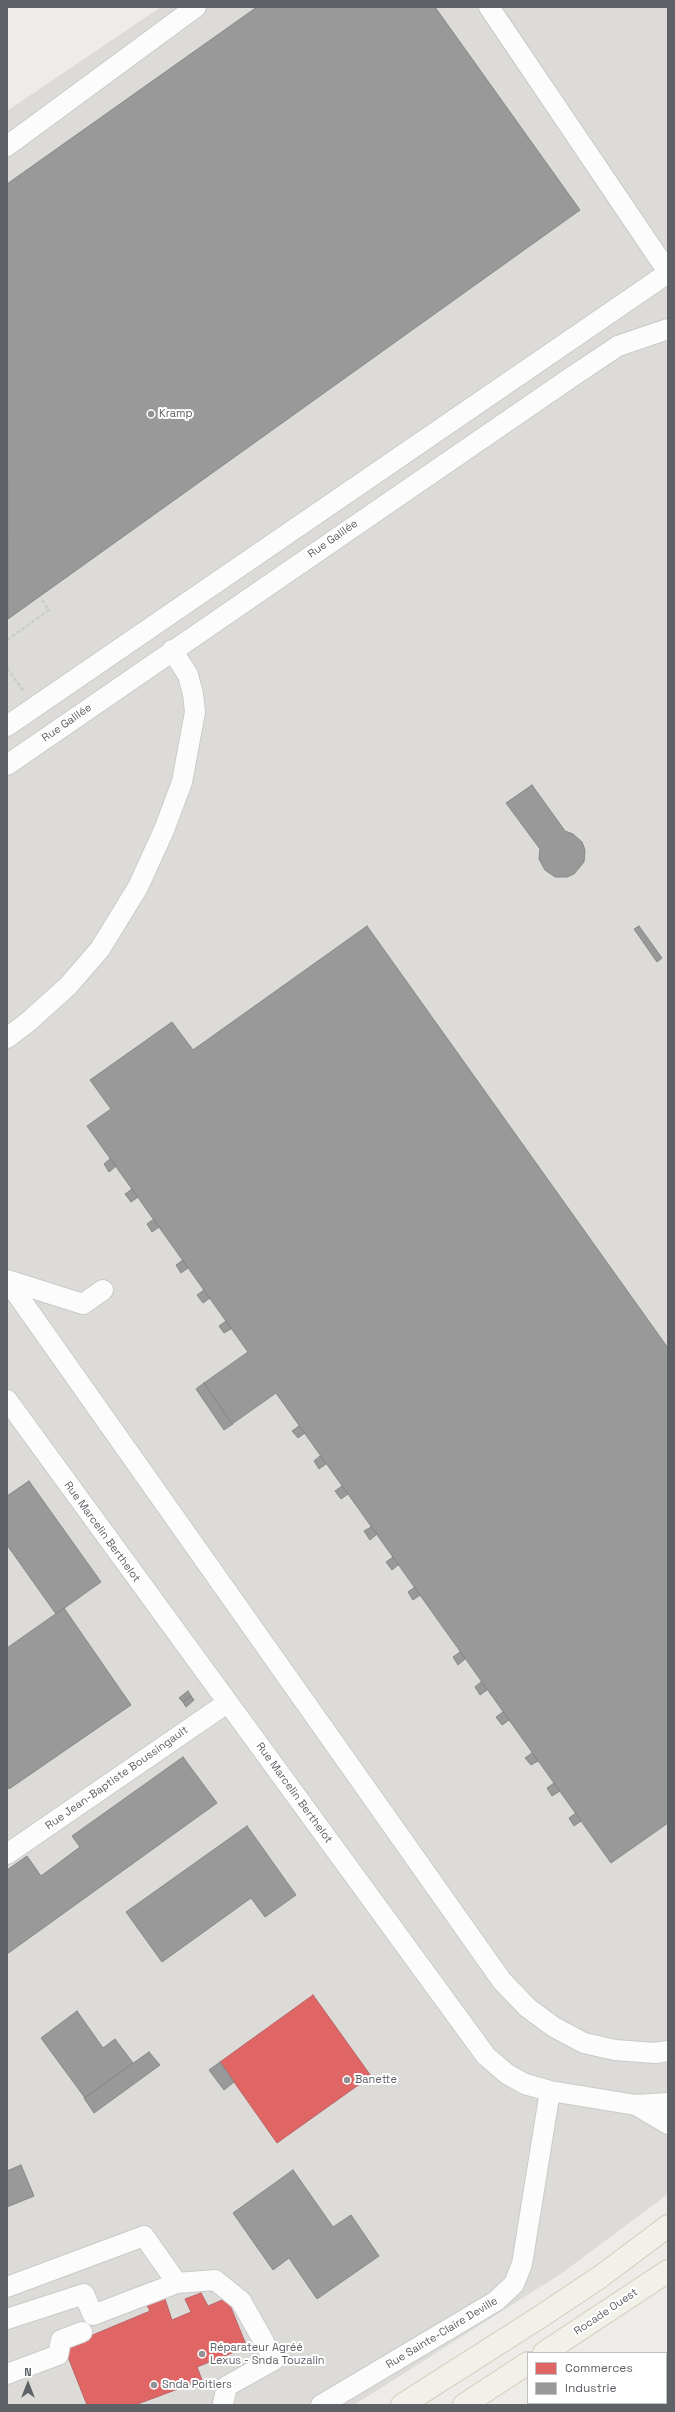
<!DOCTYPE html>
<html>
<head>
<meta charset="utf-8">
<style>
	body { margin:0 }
	#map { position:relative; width:675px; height:2412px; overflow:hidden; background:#edece8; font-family:"Space Grotesk",sans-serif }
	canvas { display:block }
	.frame { position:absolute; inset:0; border:8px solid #5e6166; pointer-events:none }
	.legend { position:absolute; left:527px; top:2352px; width:140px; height:52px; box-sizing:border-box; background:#fff; border:1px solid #bfc0c2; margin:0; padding:5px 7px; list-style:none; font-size:12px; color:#5e6166 }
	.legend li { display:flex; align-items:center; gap:8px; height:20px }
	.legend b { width:20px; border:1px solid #bfc0c2 }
	.north { position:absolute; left:8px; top:2364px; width:40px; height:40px; -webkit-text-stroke:3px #fff; paint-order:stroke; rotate:0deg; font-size:11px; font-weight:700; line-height:16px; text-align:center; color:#5e6166 }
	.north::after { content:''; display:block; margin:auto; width:14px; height:18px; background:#5e6166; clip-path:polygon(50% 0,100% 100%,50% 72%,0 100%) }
</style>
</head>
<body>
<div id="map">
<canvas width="675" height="2412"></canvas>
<div class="frame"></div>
<ul class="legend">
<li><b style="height:11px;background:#e06666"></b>Commerces</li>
<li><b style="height:11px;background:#999"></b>Industrie</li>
</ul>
<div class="north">N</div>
</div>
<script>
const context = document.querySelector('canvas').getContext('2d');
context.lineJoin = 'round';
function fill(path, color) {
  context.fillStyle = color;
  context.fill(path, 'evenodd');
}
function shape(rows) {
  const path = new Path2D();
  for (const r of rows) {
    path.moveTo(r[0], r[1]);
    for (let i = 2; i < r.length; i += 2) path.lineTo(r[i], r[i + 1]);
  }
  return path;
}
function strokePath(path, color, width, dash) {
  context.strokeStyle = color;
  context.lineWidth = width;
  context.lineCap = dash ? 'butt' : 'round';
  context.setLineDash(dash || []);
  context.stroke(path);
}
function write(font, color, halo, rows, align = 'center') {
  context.font = font + ' "Space Grotesk",sans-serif';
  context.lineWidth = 4;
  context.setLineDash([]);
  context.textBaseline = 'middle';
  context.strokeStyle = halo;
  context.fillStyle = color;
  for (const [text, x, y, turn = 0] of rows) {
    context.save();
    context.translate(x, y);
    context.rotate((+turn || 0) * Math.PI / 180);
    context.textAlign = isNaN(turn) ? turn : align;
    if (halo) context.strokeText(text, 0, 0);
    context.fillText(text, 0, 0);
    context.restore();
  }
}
fill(shape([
	[161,7,668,7,668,2194,562,2273,354,2405,7,2405,7,111]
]), '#dddbd8');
const shops = shape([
	[313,1995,371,2076,277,2143,220,2062,313,1995],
	[201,2293,208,2306,227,2298,247,2347,197,2367,202,2380,135,2405,87,2405,64,2347,150,2311,145,2302,164,2296,172,2320,191,2312,185,2299,201,2293]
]);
fill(shops, '#e06666');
strokePath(shops, '#b96466', 1);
const industry = shape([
	[257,7,435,7,580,210,8,619,7,184,257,7],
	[532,785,565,831,573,834,582,842,585,850,584,862,574,874,567,877,555,877,545,870,539,859,540,849,506,803,532,785],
	[367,926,668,1348,668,1823,611,1863,276,1393,232,1424,204,1383,248,1352,87,1126,111,1109,90,1080,172,1022,193,1050,367,926],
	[639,926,662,958,657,962,634,929,639,926],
	[111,1158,116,1166,109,1172,104,1164,111,1158],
	[132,1189,138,1197,131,1202,125,1194,132,1189],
	[154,1219,159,1227,152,1232,147,1224,154,1219],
	[183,1260,188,1268,181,1273,176,1265,183,1260],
	[204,1290,210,1298,203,1303,197,1295,204,1290],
	[226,1321,231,1329,224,1333,219,1326,226,1321],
	[204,1383,233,1424,224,1430,196,1389,204,1383],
	[299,1426,305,1433,298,1438,292,1431,299,1426],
	[320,1456,326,1464,319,1469,314,1461,320,1456],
	[29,1481,101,1582,56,1614,7,1545,7,1496,29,1481],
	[342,1486,348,1494,341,1499,335,1491,342,1486],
	[371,1527,377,1534,370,1540,364,1531,371,1527],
	[393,1557,399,1564,392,1570,386,1562,393,1557],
	[415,1587,420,1595,413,1600,408,1592,415,1587],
	[64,1608,131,1705,9,1789,7,1786,7,1648,64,1608],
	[460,1652,465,1659,458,1665,453,1657,460,1652],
	[481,1682,487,1690,480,1695,475,1687,481,1682],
	[188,1691,191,1696,183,1702,179,1698,188,1691],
	[191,1696,194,1700,186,1707,183,1702,191,1696],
	[503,1712,509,1720,502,1725,496,1717,503,1712],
	[532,1753,538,1761,531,1765,525,1758,532,1753],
	[183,1757,217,1803,7,1954,7,1870,27,1856,41,1876,80,1847,72,1836,183,1757],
	[554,1783,560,1791,552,1796,547,1788,554,1783],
	[576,1813,581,1821,574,1826,569,1818,576,1813],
	[247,1826,296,1895,265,1917,251,1898,162,1962,126,1912,247,1826],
	[77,2011,103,2048,115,2039,133,2063,85,2098,41,2038,77,2011],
	[149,2052,160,2065,94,2113,84,2098,149,2052],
	[220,2062,234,2082,224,2090,209,2070,220,2062],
	[21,2165,34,2196,7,2207,7,2171,21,2165],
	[293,2170,333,2227,351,2215,379,2256,317,2299,289,2258,273,2270,233,2213,293,2170]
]);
fill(industry, '#999');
strokePath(industry, '#87888a', 1);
const minor = shape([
	[489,7,668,272],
	[7,146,196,7],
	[7,726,668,273],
	[7,765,573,376,618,346,668,329],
	[7,1038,28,1022,68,986,100,949,138,887,164,830,182,782,195,712,193,694,188,675,172,650],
	[7,1280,502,1981,528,2008,554,2027,584,2043,615,2050,655,2053,668,2051],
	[7,1280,83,1304,103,1290],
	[7,1400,486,2056,507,2074,525,2084,550,2091,636,2105,668,2103],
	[7,1854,227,1703],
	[636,2105,668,2124],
	[7,2287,144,2236,177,2283],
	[7,2319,84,2294,93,2315,177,2283,215,2280,241,2301,274,2360,227,2386,223,2404],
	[7,2374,58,2355,61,2340,82,2332],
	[321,2405,496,2301,514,2284,522,2264,550,2091]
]);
const major = shape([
	[544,2353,668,2271],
	[402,2405,540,2317,600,2277,668,2226],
	[464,2405,528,2363]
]);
strokePath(minor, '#cacaca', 22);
strokePath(major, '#d3cbb8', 24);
strokePath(shape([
	[7,640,49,610,40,597],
	[7,668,24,692]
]), '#c9cecb', 2.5, [4, 2]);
strokePath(minor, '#fcfcfc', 20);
strokePath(major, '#f2f1e9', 22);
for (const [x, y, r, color] of [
	[151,414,4,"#909294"],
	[347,2080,4,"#909294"],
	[202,2354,4,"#909294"],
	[154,2385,4,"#909294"]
]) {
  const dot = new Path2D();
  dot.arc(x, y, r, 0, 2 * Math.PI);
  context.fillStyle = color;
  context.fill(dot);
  strokePath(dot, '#fff', 1.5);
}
write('11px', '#5e6166', '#fff', [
	["Kramp",159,414],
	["Banette",355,2080],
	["Réparateur Agréé",210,2348],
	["Lexus - Snda Touzalin",210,2361],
	["Snda Poitiers",162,2385]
], 'left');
write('11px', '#5e6166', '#fff', [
	["Rue Galilée",333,539,-35],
	["Rue Galilée",67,723,-35],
	["Rue Marcelin Berthelot",102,1532,54],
	["Rue Jean-Baptiste Boussingault",117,1778,-35],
	["Rue Marcelin Berthelot",294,1793,54],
	["Rocade Ouest",606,2312,-34],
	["Rue Sainte-Claire Deville",442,2333,-31]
]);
</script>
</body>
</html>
